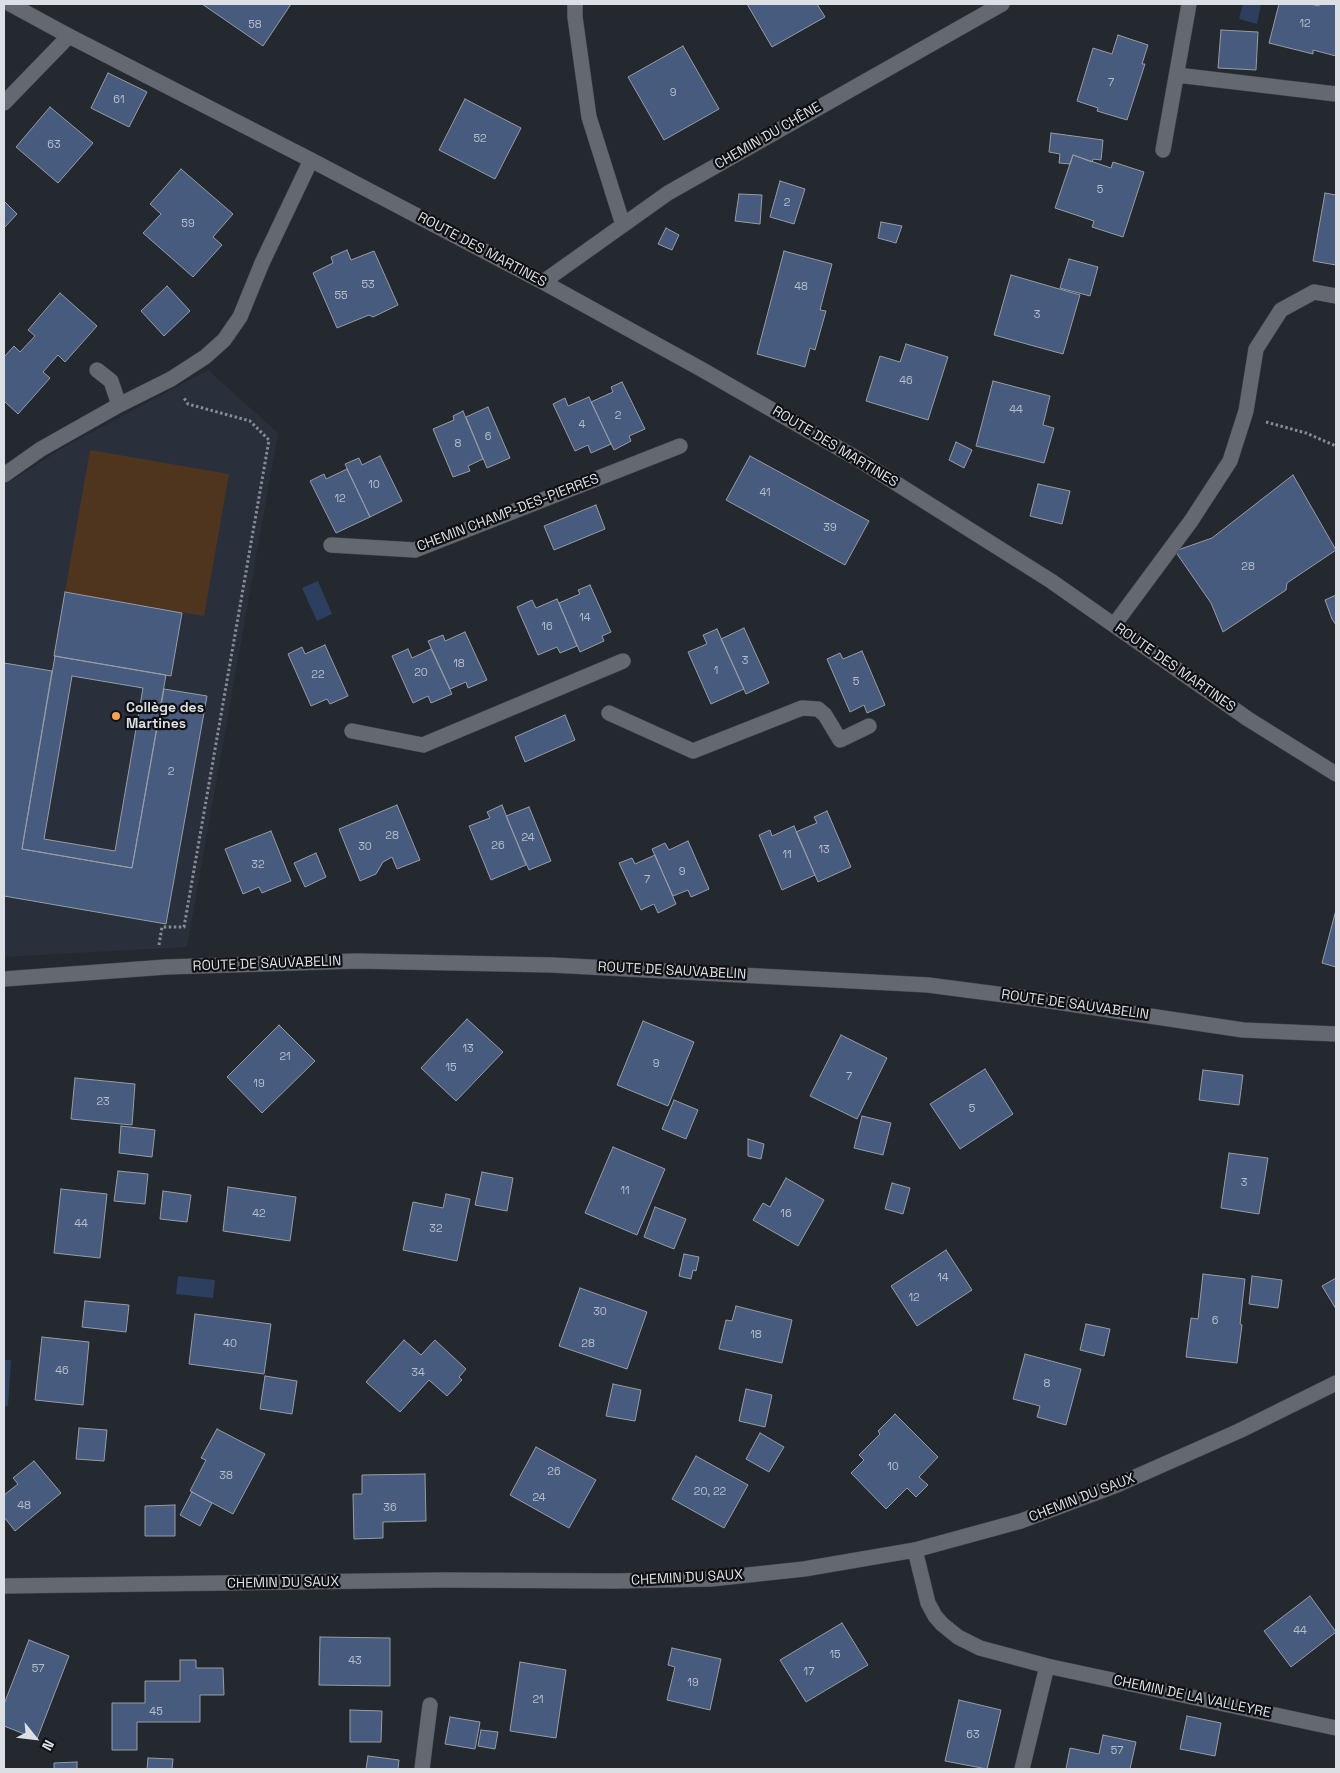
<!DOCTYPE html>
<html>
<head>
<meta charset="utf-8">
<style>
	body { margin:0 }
	#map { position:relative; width:1340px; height:1773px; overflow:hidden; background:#24282f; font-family:"Space Grotesk",sans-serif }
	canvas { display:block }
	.frame { position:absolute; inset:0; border:5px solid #dcdfe3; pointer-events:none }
	.north { position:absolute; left:10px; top:1713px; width:50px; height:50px; -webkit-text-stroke:4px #0f1013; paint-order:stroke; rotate:119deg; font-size:14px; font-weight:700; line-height:20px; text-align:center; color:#dcdfe3 }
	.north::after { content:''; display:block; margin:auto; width:18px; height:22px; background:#dcdfe3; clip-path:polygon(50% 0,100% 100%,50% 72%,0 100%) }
</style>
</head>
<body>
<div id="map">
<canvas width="1340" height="1773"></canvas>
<div class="frame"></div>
<div class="north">N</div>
</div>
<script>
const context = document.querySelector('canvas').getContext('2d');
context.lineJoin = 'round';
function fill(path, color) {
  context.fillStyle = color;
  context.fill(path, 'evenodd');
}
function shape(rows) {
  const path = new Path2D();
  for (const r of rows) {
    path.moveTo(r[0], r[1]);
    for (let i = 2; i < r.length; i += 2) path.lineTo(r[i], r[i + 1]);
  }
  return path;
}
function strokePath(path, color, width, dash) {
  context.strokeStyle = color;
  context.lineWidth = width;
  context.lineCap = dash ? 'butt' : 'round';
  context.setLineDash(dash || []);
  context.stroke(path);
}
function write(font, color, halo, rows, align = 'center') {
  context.font = font + ' "Space Grotesk",sans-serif';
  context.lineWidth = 4.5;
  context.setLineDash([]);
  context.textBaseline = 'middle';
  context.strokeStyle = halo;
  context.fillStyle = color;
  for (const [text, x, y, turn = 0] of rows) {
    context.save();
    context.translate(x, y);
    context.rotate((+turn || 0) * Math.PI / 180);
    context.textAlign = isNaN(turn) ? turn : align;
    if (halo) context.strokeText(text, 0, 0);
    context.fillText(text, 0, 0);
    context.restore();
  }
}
fill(shape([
	[208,370,278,433,187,947,4,957,4,485,66,446]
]), '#29303c');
fill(shape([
	[90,450,229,474,204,616,65,592]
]), '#4f351e');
fill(shape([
	[1243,4,1261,4,1257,24,1239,19],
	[318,581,332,614,317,621,302,588],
	[178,1276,215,1280,213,1298,176,1294],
	[4,1360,11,1360,8,1406,4,1406]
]), '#2c3f5f');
const building = shape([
	[202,4,291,4,263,46,202,4],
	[747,4,817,4,825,17,772,47,747,4],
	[1279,4,1310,4,1319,6,1319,4,1336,4,1336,56,1313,50,1313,54,1269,43,1279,4],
	[1221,30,1258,32,1256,70,1218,68,1221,30],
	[1118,35,1148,45,1142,64,1145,64,1127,120,1097,111,1098,108,1077,101,1093,48,1112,54,1118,35],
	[683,46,719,109,664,140,628,77,683,46],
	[108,73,147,92,129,127,91,108,108,73],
	[465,99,521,128,495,179,439,150,465,99],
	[50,107,93,143,58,183,16,147,50,107],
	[1051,133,1103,140,1101,160,1093,159,1092,162,1073,155,1070,164,1059,163,1060,154,1049,152,1051,133],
	[1073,155,1111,168,1113,162,1144,172,1123,237,1092,227,1094,221,1055,208,1073,155],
	[181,169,233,214,213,237,222,245,193,277,143,233,161,214,150,204,181,169],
	[780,181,805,189,794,224,770,217,780,181],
	[1325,193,1336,195,1336,265,1313,261,1325,193],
	[739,194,762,195,760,224,735,221,739,194],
	[4,201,17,214,4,228,4,201],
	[881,222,902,226,896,243,878,238,881,222],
	[666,228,679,235,672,250,658,244,666,228],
	[347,250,351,260,374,251,398,305,373,317,369,315,337,328,313,273,333,263,331,257,347,250],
	[784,251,832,264,820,310,826,311,815,350,810,348,805,367,757,354,784,251],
	[1069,259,1098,267,1090,296,1060,288,1069,259],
	[1011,275,1080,295,1063,354,994,335,1011,275],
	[167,286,190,311,164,336,141,311,167,286],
	[60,293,97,326,65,362,58,355,43,372,50,378,18,414,4,401,4,357,14,346,20,352,35,336,28,330,60,293],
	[906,344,948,357,928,420,866,401,880,356,900,362,906,344],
	[993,381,1050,396,1043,425,1054,428,1044,463,976,446,993,381],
	[622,382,645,429,629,436,631,441,614,450,591,402,613,392,611,387,622,382],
	[589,397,611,444,591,453,588,445,575,451,553,404,565,398,568,406,589,397],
	[488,407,510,458,487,468,466,417,488,407],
	[463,411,483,459,468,466,470,471,453,477,433,429,454,420,453,416,463,411],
	[956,442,972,450,964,468,949,460,956,442],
	[380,456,402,501,370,517,345,464,359,458,362,465,380,456],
	[750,456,869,521,845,565,726,500,750,456],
	[347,469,370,517,336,533,310,481,324,474,326,479,347,469],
	[1293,475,1336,550,1287,583,1286,590,1223,632,1211,603,1175,551,1212,538,1293,475],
	[1038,484,1070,491,1062,524,1030,516,1038,484],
	[596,505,605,529,554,550,544,526,596,505],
	[590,585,611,632,602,636,604,641,580,652,559,603,580,594,578,590,590,585],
	[65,592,182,613,171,676,54,656,65,592],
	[1336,595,1336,625,1332,619,1325,600,1336,595],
	[557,599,577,646,560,653,557,647,538,655,517,607,532,600,536,608,557,599],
	[744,628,769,683,746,694,721,639,744,628],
	[717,629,744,689,711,704,688,652,707,644,703,635,717,629],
	[465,632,487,680,468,688,466,682,450,689,428,641,443,635,445,641,465,632],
	[325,645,348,696,330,704,327,699,311,706,288,654,302,647,305,654,325,645],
	[408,649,412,658,431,649,452,694,431,703,428,696,413,703,392,656,408,649],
	[862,651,885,705,867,713,864,705,850,712,827,659,840,653,843,659,862,651],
	[55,656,166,675,132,868,22,849,55,656],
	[72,676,143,688,115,851,44,839,72,676],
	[4,663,52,671,22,849,132,868,164,689,207,696,166,924,4,896,4,663],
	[565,715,575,740,525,762,515,737,565,715],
	[397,805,420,860,397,869,392,857,383,862,376,874,360,881,339,829,397,805],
	[502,805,526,865,491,880,469,826,490,818,487,812,502,805],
	[529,807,551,861,529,870,506,816,529,807],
	[827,811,851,867,818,882,796,832,817,823,814,817,827,811],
	[794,826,815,875,782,890,759,835,770,830,772,836,794,826],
	[271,831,291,881,262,893,259,887,243,894,225,849,271,831],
	[688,841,709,889,691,897,688,890,673,896,652,849,665,843,669,850,688,841],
	[316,853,326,877,305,887,294,863,316,853],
	[655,855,676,904,658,913,654,904,641,910,619,863,632,858,635,864,655,855],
	[1336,910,1336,967,1322,963,1336,910],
	[467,1019,503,1052,456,1101,421,1068,467,1019],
	[643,1021,694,1042,668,1106,617,1085,643,1021],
	[279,1025,315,1061,262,1113,227,1077,279,1025],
	[841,1035,887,1058,857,1119,810,1096,841,1035],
	[985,1069,1013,1114,960,1149,930,1104,985,1069],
	[1203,1070,1243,1075,1239,1105,1199,1100,1203,1070],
	[75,1078,135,1084,132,1125,71,1119,75,1078],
	[674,1100,698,1110,686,1139,662,1129,674,1100],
	[862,1116,891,1123,883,1155,854,1148,862,1116],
	[121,1126,155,1130,152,1157,119,1153,121,1126],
	[748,1139,764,1144,761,1159,748,1156,748,1139],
	[613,1147,665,1169,637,1235,585,1213,613,1147],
	[1229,1153,1268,1158,1259,1214,1221,1208,1229,1153],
	[118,1171,148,1174,145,1204,114,1201,118,1171],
	[482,1172,513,1178,507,1211,475,1205,482,1172],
	[786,1178,824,1200,798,1246,753,1220,763,1203,770,1207,786,1178],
	[892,1183,910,1188,903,1214,885,1209,892,1183],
	[228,1187,296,1197,290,1241,223,1231,228,1187],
	[61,1189,107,1194,100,1258,54,1253,61,1189],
	[163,1191,191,1195,187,1222,160,1219,163,1191],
	[446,1194,470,1199,457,1261,403,1250,413,1202,443,1208,446,1194],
	[655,1207,686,1219,674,1249,644,1237,655,1207],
	[946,1250,972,1290,917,1326,891,1286,946,1250],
	[684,1254,699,1257,696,1271,693,1270,691,1279,679,1276,684,1254],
	[1203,1274,1245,1279,1240,1324,1242,1325,1237,1363,1186,1357,1191,1318,1198,1319,1203,1274],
	[1252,1276,1282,1280,1278,1308,1249,1304,1252,1276],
	[1336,1278,1336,1309,1322,1286,1336,1278],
	[580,1288,647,1312,627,1369,559,1346,580,1288],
	[85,1301,129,1305,126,1332,82,1327,85,1301],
	[736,1306,792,1320,782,1363,719,1349,726,1320,732,1321,736,1306],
	[195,1314,271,1324,264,1374,189,1364,195,1314],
	[1086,1324,1110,1329,1104,1356,1080,1350,1086,1324],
	[42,1337,89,1342,83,1405,35,1400,42,1337],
	[404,1340,421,1355,435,1340,466,1369,459,1377,462,1380,447,1396,429,1380,400,1412,366,1382,404,1340],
	[1025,1354,1081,1369,1066,1425,1037,1417,1040,1406,1013,1399,1025,1354],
	[265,1376,297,1381,292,1414,260,1409,265,1376],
	[613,1384,641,1390,635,1421,606,1416,613,1384],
	[746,1389,772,1395,765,1427,739,1421,746,1389],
	[895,1414,938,1457,919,1477,928,1485,916,1497,907,1488,886,1509,851,1473,864,1460,859,1455,880,1434,878,1431,895,1414],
	[79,1428,107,1430,104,1461,76,1459,79,1428],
	[217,1429,265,1454,233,1514,190,1491,206,1460,201,1458,217,1429],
	[760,1433,784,1447,769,1472,746,1459,760,1433],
	[536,1447,596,1480,569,1528,510,1495,536,1447],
	[696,1456,748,1485,724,1528,672,1499,696,1456],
	[34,1461,61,1493,15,1531,4,1517,4,1495,18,1484,13,1478,34,1461],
	[425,1474,426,1521,383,1522,383,1538,354,1539,353,1494,362,1494,362,1475,425,1474],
	[192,1492,212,1503,200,1526,180,1515,192,1492],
	[175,1505,175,1536,145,1536,145,1506,175,1505],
	[1310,1596,1336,1632,1291,1667,1264,1631,1310,1596],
	[842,1623,868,1665,806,1702,780,1660,842,1623],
	[320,1637,390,1638,390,1686,319,1685,320,1637],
	[29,1640,69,1656,37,1739,4,1726,4,1704,29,1640],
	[672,1648,721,1659,710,1710,667,1700,675,1667,668,1665,672,1648],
	[180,1660,196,1660,196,1668,223,1668,224,1695,200,1695,200,1722,137,1722,137,1750,112,1750,112,1703,145,1703,145,1681,180,1681,180,1660],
	[520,1662,566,1670,556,1738,510,1731,520,1662],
	[959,1700,1001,1710,987,1769,945,1761,959,1700],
	[350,1710,382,1711,381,1742,350,1742,350,1710],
	[1187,1716,1221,1723,1215,1756,1180,1749,1187,1716],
	[450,1717,480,1722,475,1749,445,1744,450,1717],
	[481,1730,498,1732,495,1749,478,1746,481,1730],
	[1103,1735,1136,1742,1130,1769,1066,1769,1070,1748,1099,1754,1103,1735],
	[368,1756,399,1760,398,1769,366,1769,368,1756],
	[148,1758,173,1759,172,1769,147,1769,148,1758],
	[77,1762,77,1769,54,1769,54,1763,77,1762]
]);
fill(building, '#475b7e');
strokePath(building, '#979ca4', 1);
const minor = shape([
	[10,4,69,36,311,160,543,282,701,369,856,458,1051,581,1248,719,1336,774],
	[575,4,575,17,589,117,623,225],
	[1177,75,1336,94],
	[4,103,69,36],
	[1163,150,1189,4],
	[543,282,668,193,1002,4],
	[97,370,111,381,119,405],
	[4,475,41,449,119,405,171,379,205,357,224,340,240,317,262,263,311,160],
	[331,545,415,550,680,446],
	[1114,625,1191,521,1230,461,1246,411,1256,349,1281,310,1314,292,1336,296],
	[609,713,693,751,802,708,818,709,825,715,840,740,869,726],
	[352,731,423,745,623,661],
	[4,979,166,967,357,961,552,965,928,985,1043,1000,1243,1030,1336,1034],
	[915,1550,928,1603,935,1616,942,1624,958,1637,980,1648,1047,1666,1336,1728],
	[4,1586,442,1580,615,1581,711,1579,804,1569,915,1550,1021,1521,1117,1485,1239,1431,1336,1383],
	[422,1769,430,1705],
	[1022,1769,1047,1666]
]);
strokePath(minor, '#43464c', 16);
strokePath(shape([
	[1266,422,1306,433,1336,446],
	[159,945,162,927,184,927,269,440,250,421,188,404,184,398]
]), '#898c92', 3, [2.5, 2.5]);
strokePath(minor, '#646971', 15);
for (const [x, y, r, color] of [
	[116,716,5,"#f8a04b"]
]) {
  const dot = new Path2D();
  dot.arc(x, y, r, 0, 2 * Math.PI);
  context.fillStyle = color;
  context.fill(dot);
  strokePath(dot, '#0f1013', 2);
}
write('11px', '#b7beca', null, [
	["12",1305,24],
	["58",255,25],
	["7",1111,83],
	["9",673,93],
	["61",119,100],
	["52",480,139],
	["63",54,145],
	["5",1100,190],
	["2",787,203],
	["59",188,224],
	["53",368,285],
	["48",801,287],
	["55",341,296],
	["3",1037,315],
	["46",906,381],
	["44",1016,410],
	["2",618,416],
	["4",582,425],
	["6",488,437],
	["8",458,444],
	["10",374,485],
	["41",765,493],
	["12",340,499],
	["39",830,528],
	["28",1248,567],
	["14",585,618],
	["16",547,627],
	["3",745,661],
	["18",459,664],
	["1",716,671],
	["20",421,673],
	["22",318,675],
	["5",856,682],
	["2",171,772],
	["28",392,836],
	["24",528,838],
	["26",498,846],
	["30",365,847],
	["13",824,850],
	["11",787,855],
	["32",258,865],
	["9",682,872],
	["7",647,880],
	["13",468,1049],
	["21",285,1057],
	["9",656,1064],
	["15",451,1068],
	["7",849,1077],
	["19",259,1084],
	["23",103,1102],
	["5",972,1109],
	["3",1244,1183],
	["11",625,1191],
	["42",259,1214],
	["16",786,1214],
	["44",81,1224],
	["32",436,1229],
	["14",943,1278],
	["12",914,1298],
	["30",600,1312],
	["6",1215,1321],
	["18",756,1335],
	["40",230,1344],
	["28",588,1344],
	["46",62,1371],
	["34",418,1373],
	["8",1047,1384],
	["10",893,1467],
	["26",554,1472],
	["38",226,1476],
	["20, 22",710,1492],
	["24",539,1498],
	["48",24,1506],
	["36",390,1508],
	["44",1300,1631],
	["15",835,1655],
	["43",355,1661],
	["57",38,1669],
	["17",809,1672],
	["19",693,1683],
	["21",538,1700],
	["45",156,1712],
	["63",973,1735],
	["57",1117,1751]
]);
write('14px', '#dcdfe3', '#0f1013', [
	["CHEMIN DU CHÊNE",768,136,-30],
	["ROUTE DES MARTINES",482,250,28],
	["ROUTE DES MARTINES",835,447,31],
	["CHEMIN CHAMP-DES-PIERRES",508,513,-21],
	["ROUTE DES MARTINES",1175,668,35],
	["ROUTE DE SAUVABELIN",267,964,-2],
	["ROUTE DE SAUVABELIN",672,971,3],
	["ROUTE DE SAUVABELIN",1075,1005,8],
	["CHEMIN DU SAUX",1082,1498,-21],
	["CHEMIN DU SAUX",687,1578,-3],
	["CHEMIN DU SAUX",283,1583,-1],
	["CHEMIN DE LA VALLEYRE",1192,1697,12]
]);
write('bold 14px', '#dcdfe3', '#0f1013', [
	["Collège des",126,708],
	["Martines",126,724]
], 'left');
</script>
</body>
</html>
